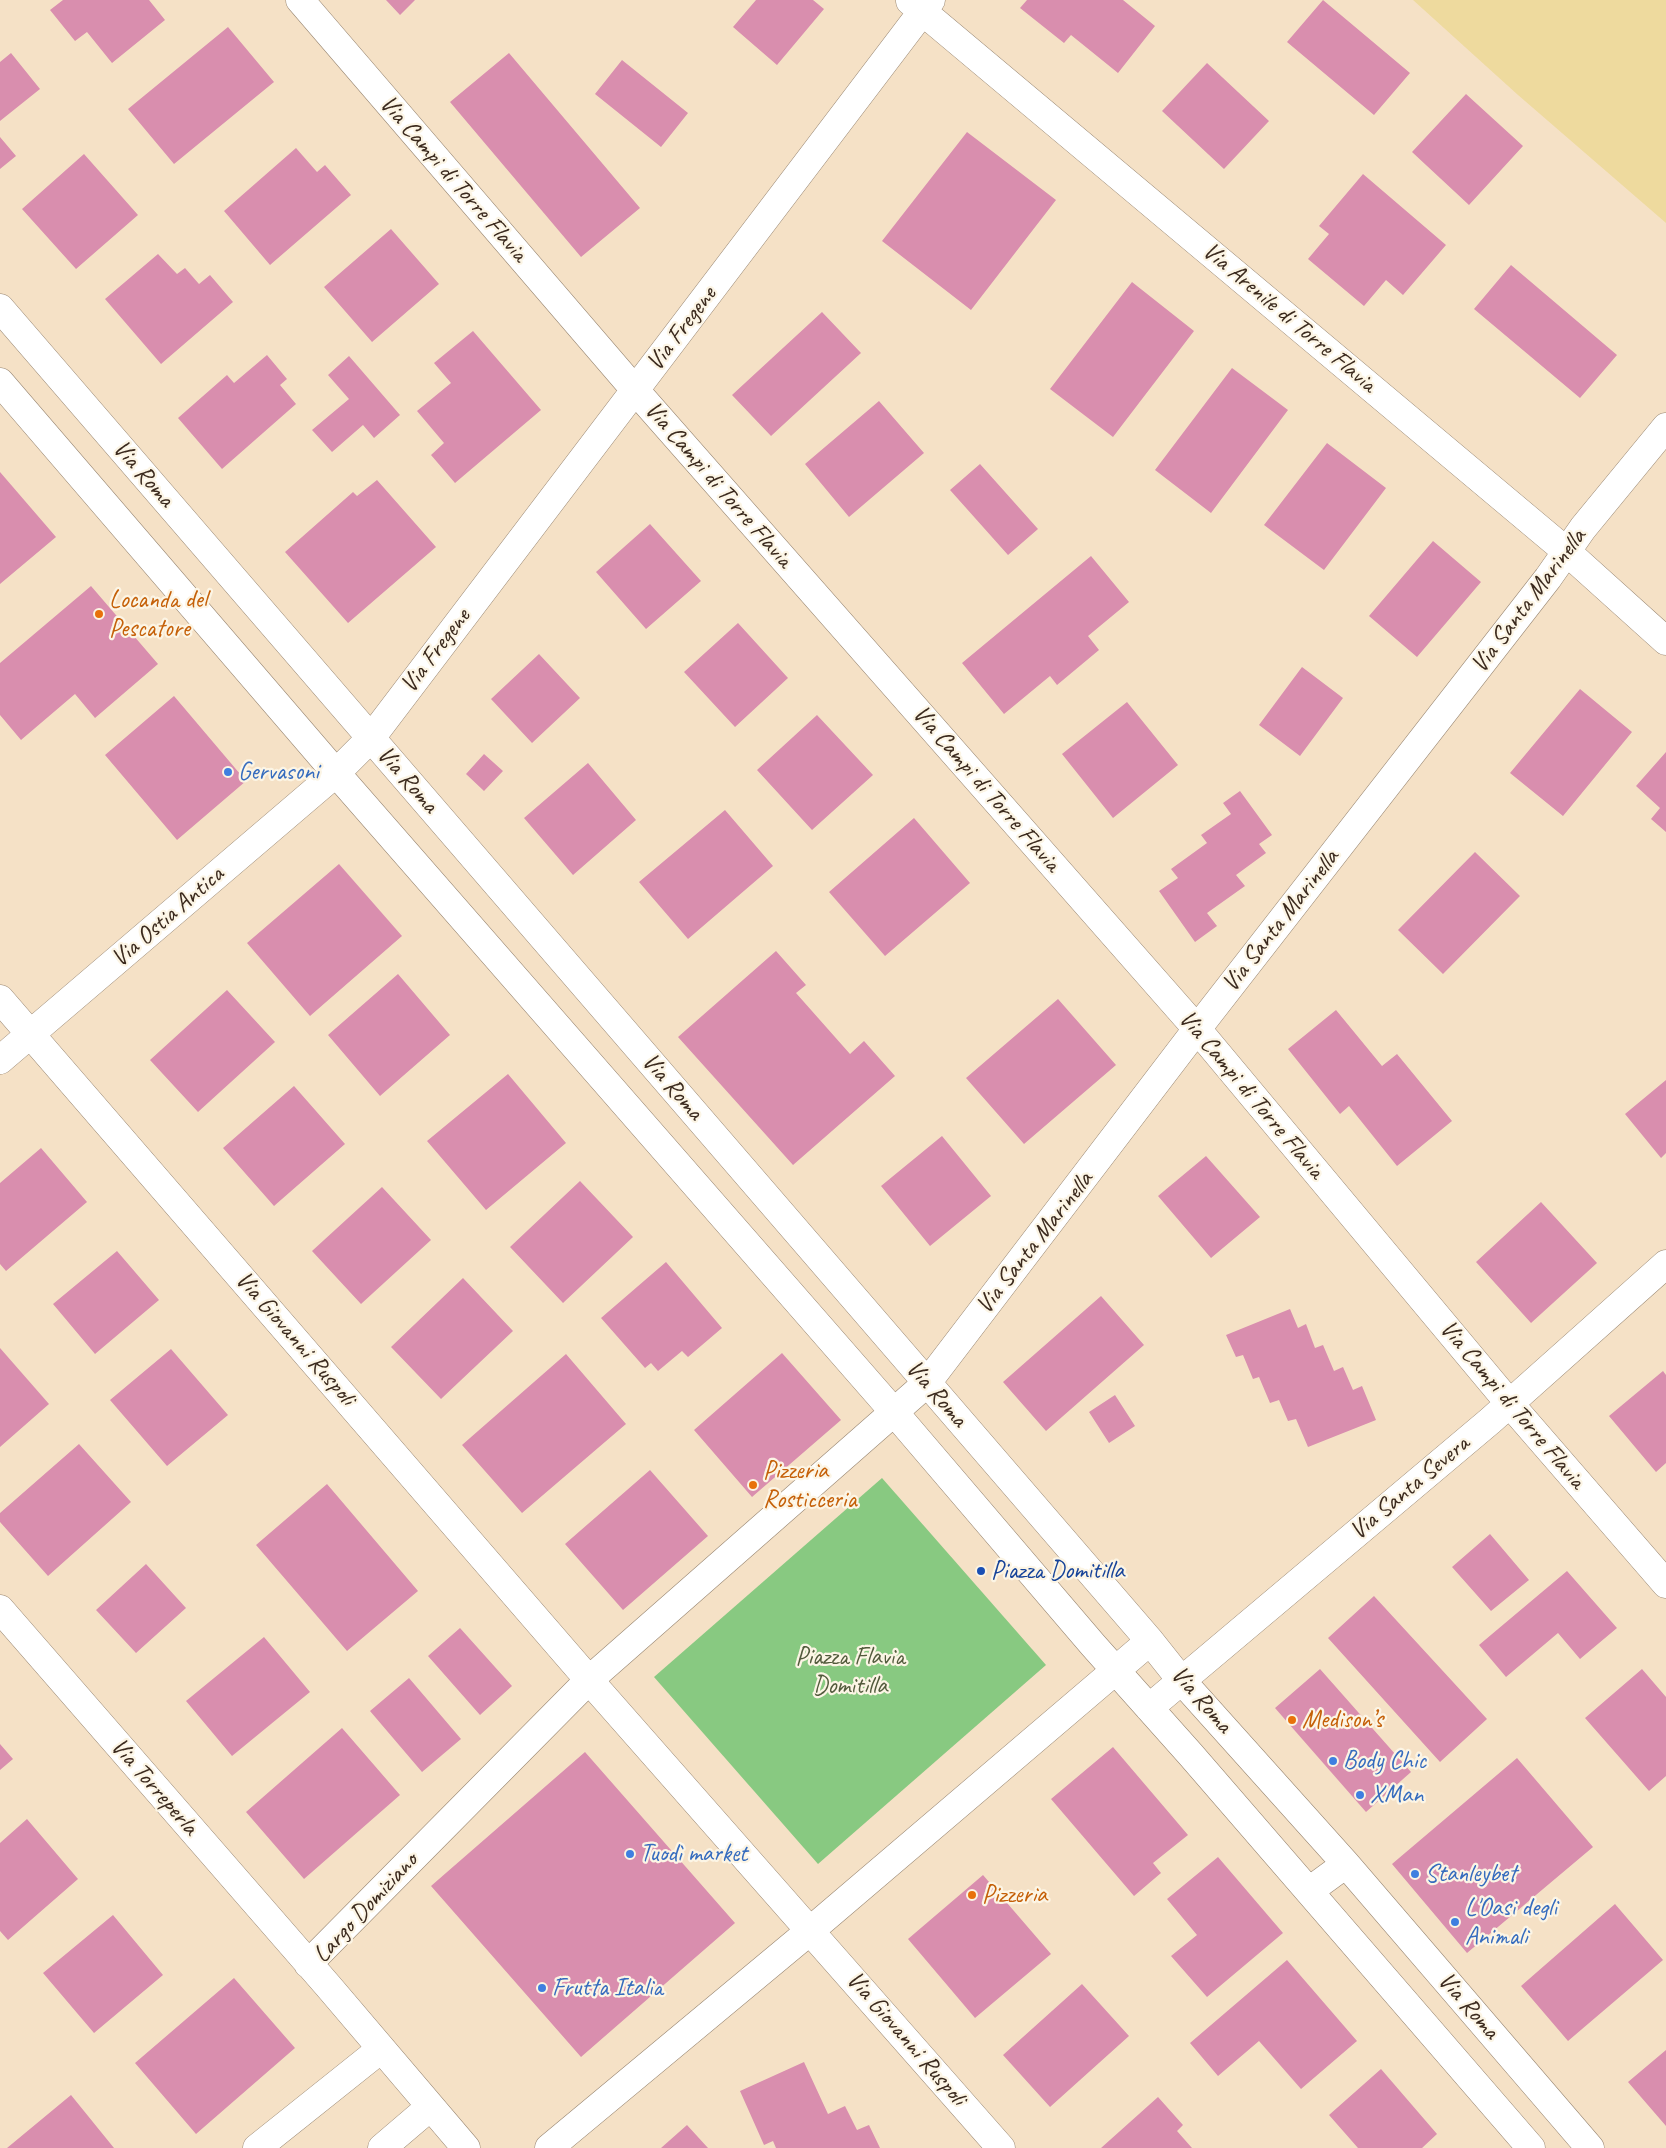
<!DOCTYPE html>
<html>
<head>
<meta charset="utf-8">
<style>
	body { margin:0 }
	canvas { display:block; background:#f5e1c6 }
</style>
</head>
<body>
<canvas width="1666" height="2148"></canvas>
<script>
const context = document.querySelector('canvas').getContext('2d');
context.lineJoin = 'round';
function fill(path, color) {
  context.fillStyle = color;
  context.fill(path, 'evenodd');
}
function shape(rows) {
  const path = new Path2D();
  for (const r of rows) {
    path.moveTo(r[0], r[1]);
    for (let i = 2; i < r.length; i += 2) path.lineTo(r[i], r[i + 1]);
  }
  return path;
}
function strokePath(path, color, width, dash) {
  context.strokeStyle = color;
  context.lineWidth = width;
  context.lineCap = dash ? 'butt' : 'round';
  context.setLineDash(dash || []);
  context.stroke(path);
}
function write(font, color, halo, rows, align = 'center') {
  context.font = font + ' Caveat,sans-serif';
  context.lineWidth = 4.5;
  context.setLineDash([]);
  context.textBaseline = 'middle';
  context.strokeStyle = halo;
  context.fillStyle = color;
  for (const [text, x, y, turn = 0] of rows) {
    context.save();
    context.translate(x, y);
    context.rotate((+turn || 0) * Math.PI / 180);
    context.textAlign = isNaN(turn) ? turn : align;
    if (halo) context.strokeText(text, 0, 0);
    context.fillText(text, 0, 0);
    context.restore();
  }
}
fill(shape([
	[882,1478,1046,1665,818,1864,654,1677]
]), '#88c981');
fill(shape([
	[1413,0,1666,0,1666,223,1518,95]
]), '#eeda9e');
fill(shape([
	[63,0,149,0,165,20,112,63,87,32,75,41,50,10],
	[386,0,415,0,400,15],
	[756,0,813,0,824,9,777,65,733,27],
	[1027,0,1123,0,1155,26,1118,73,1071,35,1064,43,1020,8],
	[1323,0,1410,73,1374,115,1287,42],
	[228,27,274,82,174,164,128,109],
	[11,53,40,89,0,121,0,62],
	[509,53,640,208,581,257,450,102],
	[622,60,688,113,661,147,595,94],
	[1207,63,1269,121,1224,169,1162,111],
	[1466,94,1523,146,1469,205,1412,152],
	[967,132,1056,200,971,310,882,241],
	[0,137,16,156,0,169],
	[296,148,317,172,325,165,351,195,270,265,224,211],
	[84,154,138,215,76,269,22,209],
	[1363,174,1446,245,1403,295,1386,280,1364,306,1308,259,1329,234,1319,226],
	[391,229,439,284,372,342,324,287],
	[158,254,177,274,185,268,199,284,210,275,233,302,161,364,105,299],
	[1511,265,1617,355,1580,398,1474,309],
	[1132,282,1194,331,1113,437,1050,389],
	[822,312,861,353,771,436,732,395],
	[473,331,541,410,455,483,431,455,444,443,417,411,451,383,434,363],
	[267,355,287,379,280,385,296,404,222,469,178,418,227,375,234,383],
	[349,356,400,415,374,438,363,425,332,452,312,430,349,399,328,375],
	[1232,368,1288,410,1211,513,1155,470],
	[879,401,924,453,849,517,805,464],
	[1327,443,1386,488,1324,570,1264,525],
	[980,464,1038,529,1008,555,950,490],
	[0,472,56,537,0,584],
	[377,480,436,547,348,623,285,552,353,492,357,496],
	[650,524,701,581,646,629,596,572],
	[1433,541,1481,582,1417,657,1369,616],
	[1091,556,1129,602,1088,636,1099,650,1057,685,1050,676,1004,714,962,663],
	[91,586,158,664,95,718,75,694,21,740,0,715,0,663],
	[738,623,788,678,735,727,684,672],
	[539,654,580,698,532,743,491,699],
	[1302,667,1343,698,1300,756,1259,725],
	[1580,689,1632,732,1563,816,1510,773],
	[174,696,246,781,177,840,105,755],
	[1127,702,1178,765,1113,818,1062,754],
	[817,715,873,775,812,830,757,770],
	[1666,752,1666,832,1651,819,1660,808,1636,786],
	[484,754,503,771,484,791,466,774],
	[588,763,636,820,573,875,524,818],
	[1240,791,1272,835,1259,844,1266,853,1236,875,1245,886,1207,913,1217,926,1195,942,1159,891,1178,878,1171,869,1207,843,1201,835,1231,814,1223,803],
	[725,810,773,866,688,939,639,882],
	[914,818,970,883,885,956,829,892],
	[1475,852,1520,896,1443,974,1398,930],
	[339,864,402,936,310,1016,247,943],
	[776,951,806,985,796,993,850,1054,864,1041,895,1076,793,1165,678,1037],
	[398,974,450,1035,380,1096,328,1035],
	[227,990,275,1042,198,1112,150,1060],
	[1058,999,1116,1065,1024,1144,966,1078],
	[1336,1010,1382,1066,1397,1054,1452,1121,1397,1166,1349,1106,1340,1114,1288,1049],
	[508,1074,566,1143,486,1210,427,1141],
	[1666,1080,1666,1153,1661,1158,1625,1114],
	[294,1086,345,1144,274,1206,223,1148],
	[942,1136,991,1196,930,1246,881,1186],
	[41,1148,87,1202,6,1271,0,1264,0,1183],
	[1206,1156,1260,1217,1211,1258,1158,1196],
	[580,1181,633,1237,563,1303,510,1247],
	[382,1187,431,1240,361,1304,312,1251],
	[1541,1202,1597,1263,1531,1323,1476,1262],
	[117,1251,159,1300,95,1354,53,1304],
	[666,1262,722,1328,688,1357,682,1351,658,1371,651,1363,645,1368,601,1318],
	[463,1278,513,1331,441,1399,391,1347],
	[1101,1296,1144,1345,1046,1431,1003,1382],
	[1290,1309,1298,1328,1306,1324,1315,1348,1323,1345,1334,1371,1343,1367,1353,1390,1362,1386,1376,1420,1308,1447,1296,1419,1288,1421,1279,1400,1270,1403,1259,1377,1253,1379,1243,1355,1236,1357,1226,1335],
	[0,1348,49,1404,0,1447],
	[171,1349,228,1415,167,1466,110,1400],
	[782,1353,841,1420,752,1497,694,1430],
	[566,1354,626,1424,522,1513,462,1445],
	[1663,1371,1666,1375,1666,1463,1656,1472,1609,1416],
	[1115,1395,1135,1426,1109,1443,1089,1412],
	[79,1444,131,1502,48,1576,0,1522,0,1513],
	[650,1470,708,1536,623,1610,565,1544],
	[327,1484,418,1591,347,1651,256,1545],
	[1490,1534,1529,1580,1491,1611,1452,1567],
	[146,1564,186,1608,136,1653,96,1610],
	[1567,1571,1617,1628,1580,1659,1558,1633,1506,1677,1479,1645],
	[1374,1596,1487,1719,1440,1762,1328,1638],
	[460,1628,512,1686,480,1715,428,1656],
	[264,1637,310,1692,232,1756,186,1701],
	[1320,1669,1411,1772,1366,1812,1275,1708],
	[1642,1669,1666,1697,1666,1776,1649,1791,1585,1718],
	[409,1678,461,1739,422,1772,370,1711],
	[342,1728,400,1795,304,1879,246,1812],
	[0,1744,13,1759,0,1770],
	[1113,1747,1188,1835,1153,1863,1161,1873,1134,1896,1051,1799],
	[585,1752,735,1923,581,2057,431,1886],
	[1517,1758,1593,1847,1467,1953,1392,1864],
	[27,1819,78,1879,8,1940,0,1931,0,1843],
	[1218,1857,1283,1933,1207,1997,1171,1956,1197,1935,1167,1899],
	[983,1875,1051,1954,975,2018,908,1939],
	[1615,1904,1663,1960,1568,2041,1521,1986],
	[113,1915,163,1975,94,2033,43,1973],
	[1287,1960,1357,2041,1301,2089,1259,2041,1218,2076,1190,2043],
	[234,1978,295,2048,196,2134,135,2063],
	[1082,1984,1129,2036,1050,2107,1003,2055],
	[1666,2050,1666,2126,1628,2082],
	[804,2062,828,2114,845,2106,857,2130,869,2125,880,2148,776,2148,773,2141,764,2145,740,2091],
	[1381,2069,1437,2134,1422,2148,1358,2148,1329,2115],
	[71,2095,114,2148,7,2148],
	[1158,2097,1183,2125,1177,2131,1192,2148,1101,2148],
	[687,2125,708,2148,661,2148]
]), '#d98eae');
const minor = shape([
	[300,0,635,390,1197,1029,1510,1404,1666,1584],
	[910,1,1566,551,1666,641],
	[0,308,1150,1641,1181,1680,1346,1864,1590,2148],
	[0,382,336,773,894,1412,1093,1645,1191,1755,1531,2148],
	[0,999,589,1680,1001,2148],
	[0,1060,336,773,371,738,931,0],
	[0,1609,329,1987,466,2148],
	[1149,1708,1490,1421,1666,1264],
	[1309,1891,1346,1864],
	[308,1964,589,1680,927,1383,1197,1029,1548,578,1583,528,1666,427],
	[257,2148,381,2049],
	[382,2148,430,2107],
	[549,2148,811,1930,1150,1641]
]);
strokePath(minor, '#988672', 29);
strokePath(minor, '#fff', 28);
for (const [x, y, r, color] of [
	[99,614,5,"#e8710a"],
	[228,772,5,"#3f7fe0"],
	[753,1485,5,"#e8710a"],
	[981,1571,5,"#1a4fb4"],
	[1292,1720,5,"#e8710a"],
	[1333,1761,5,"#3f7fe0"],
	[1360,1795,5,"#3f7fe0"],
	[630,1854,5,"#3f7fe0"],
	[1415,1874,5,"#3f7fe0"],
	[972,1895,5,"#e8710a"],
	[1455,1922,5,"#3f7fe0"],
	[542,1988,5,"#3f7fe0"]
]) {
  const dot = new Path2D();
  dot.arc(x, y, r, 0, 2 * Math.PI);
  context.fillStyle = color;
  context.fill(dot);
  strokePath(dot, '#fcf5e5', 2);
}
write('25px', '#3b2a1e', '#fcf5e5', [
	["Via Campi di Torre Flavia",453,179,49],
	["Via Arenile di Torre Flavia",1289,318,40],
	["Via Fregene",682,329,-53],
	["Via Roma",143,474,49],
	["Via Campi di Torre Flavia",718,485,49],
	["Via Santa Marinella",1529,601,-53],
	["Via Fregene",436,651,-53],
	["Via Roma",407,780,49],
	["Via Campi di Torre Flavia",986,789,49],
	["Via Ostia Antica",168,917,-41],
	["Via Santa Marinella",1281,921,-52],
	["Via Roma",672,1087,49],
	["Via Campi di Torre Flavia",1251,1095,50],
	["Via Santa Marinella",1035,1243,-52],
	["Via Giovanni Ruspoli",295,1339,49],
	["Via Roma",936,1394,49],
	["Via Campi di Torre Flavia",1512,1405,50],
	["Via Santa Severa",1410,1488,-40],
	["Via Roma",1201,1700,49],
	["Via Torreperla",154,1787,49],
	["Largo Domiziano",366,1908,-47],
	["Via Roma",1468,2006,49],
	["Via Giovanni Ruspoli",906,2039,49]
]);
write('25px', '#c56008', '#fcf5e5', [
	["Locanda del",109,600],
	["Pescatore",109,629],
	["Pizzeria",763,1471],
	["Rosticceria",763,1500],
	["Medison’s",1302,1720],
	["Pizzeria",982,1895]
], 'left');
write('25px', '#366cbe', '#fcf5e5', [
	["Gervasoni",238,772],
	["Body Chic",1343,1761],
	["XMan",1370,1795],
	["Tuodì market",640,1854],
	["Stanleybet",1425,1874],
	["L'Oasi degli",1465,1908],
	["Animali",1465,1937],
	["Frutta Italia",552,1988]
], 'left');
write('25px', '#164399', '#fcf5e5', [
	["Piazza Domitilla",991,1571]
], 'left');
write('25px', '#525a3c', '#fcf5e5', [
	["Piazza Flavia",850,1657],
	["Domitilla",850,1686]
]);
</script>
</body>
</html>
